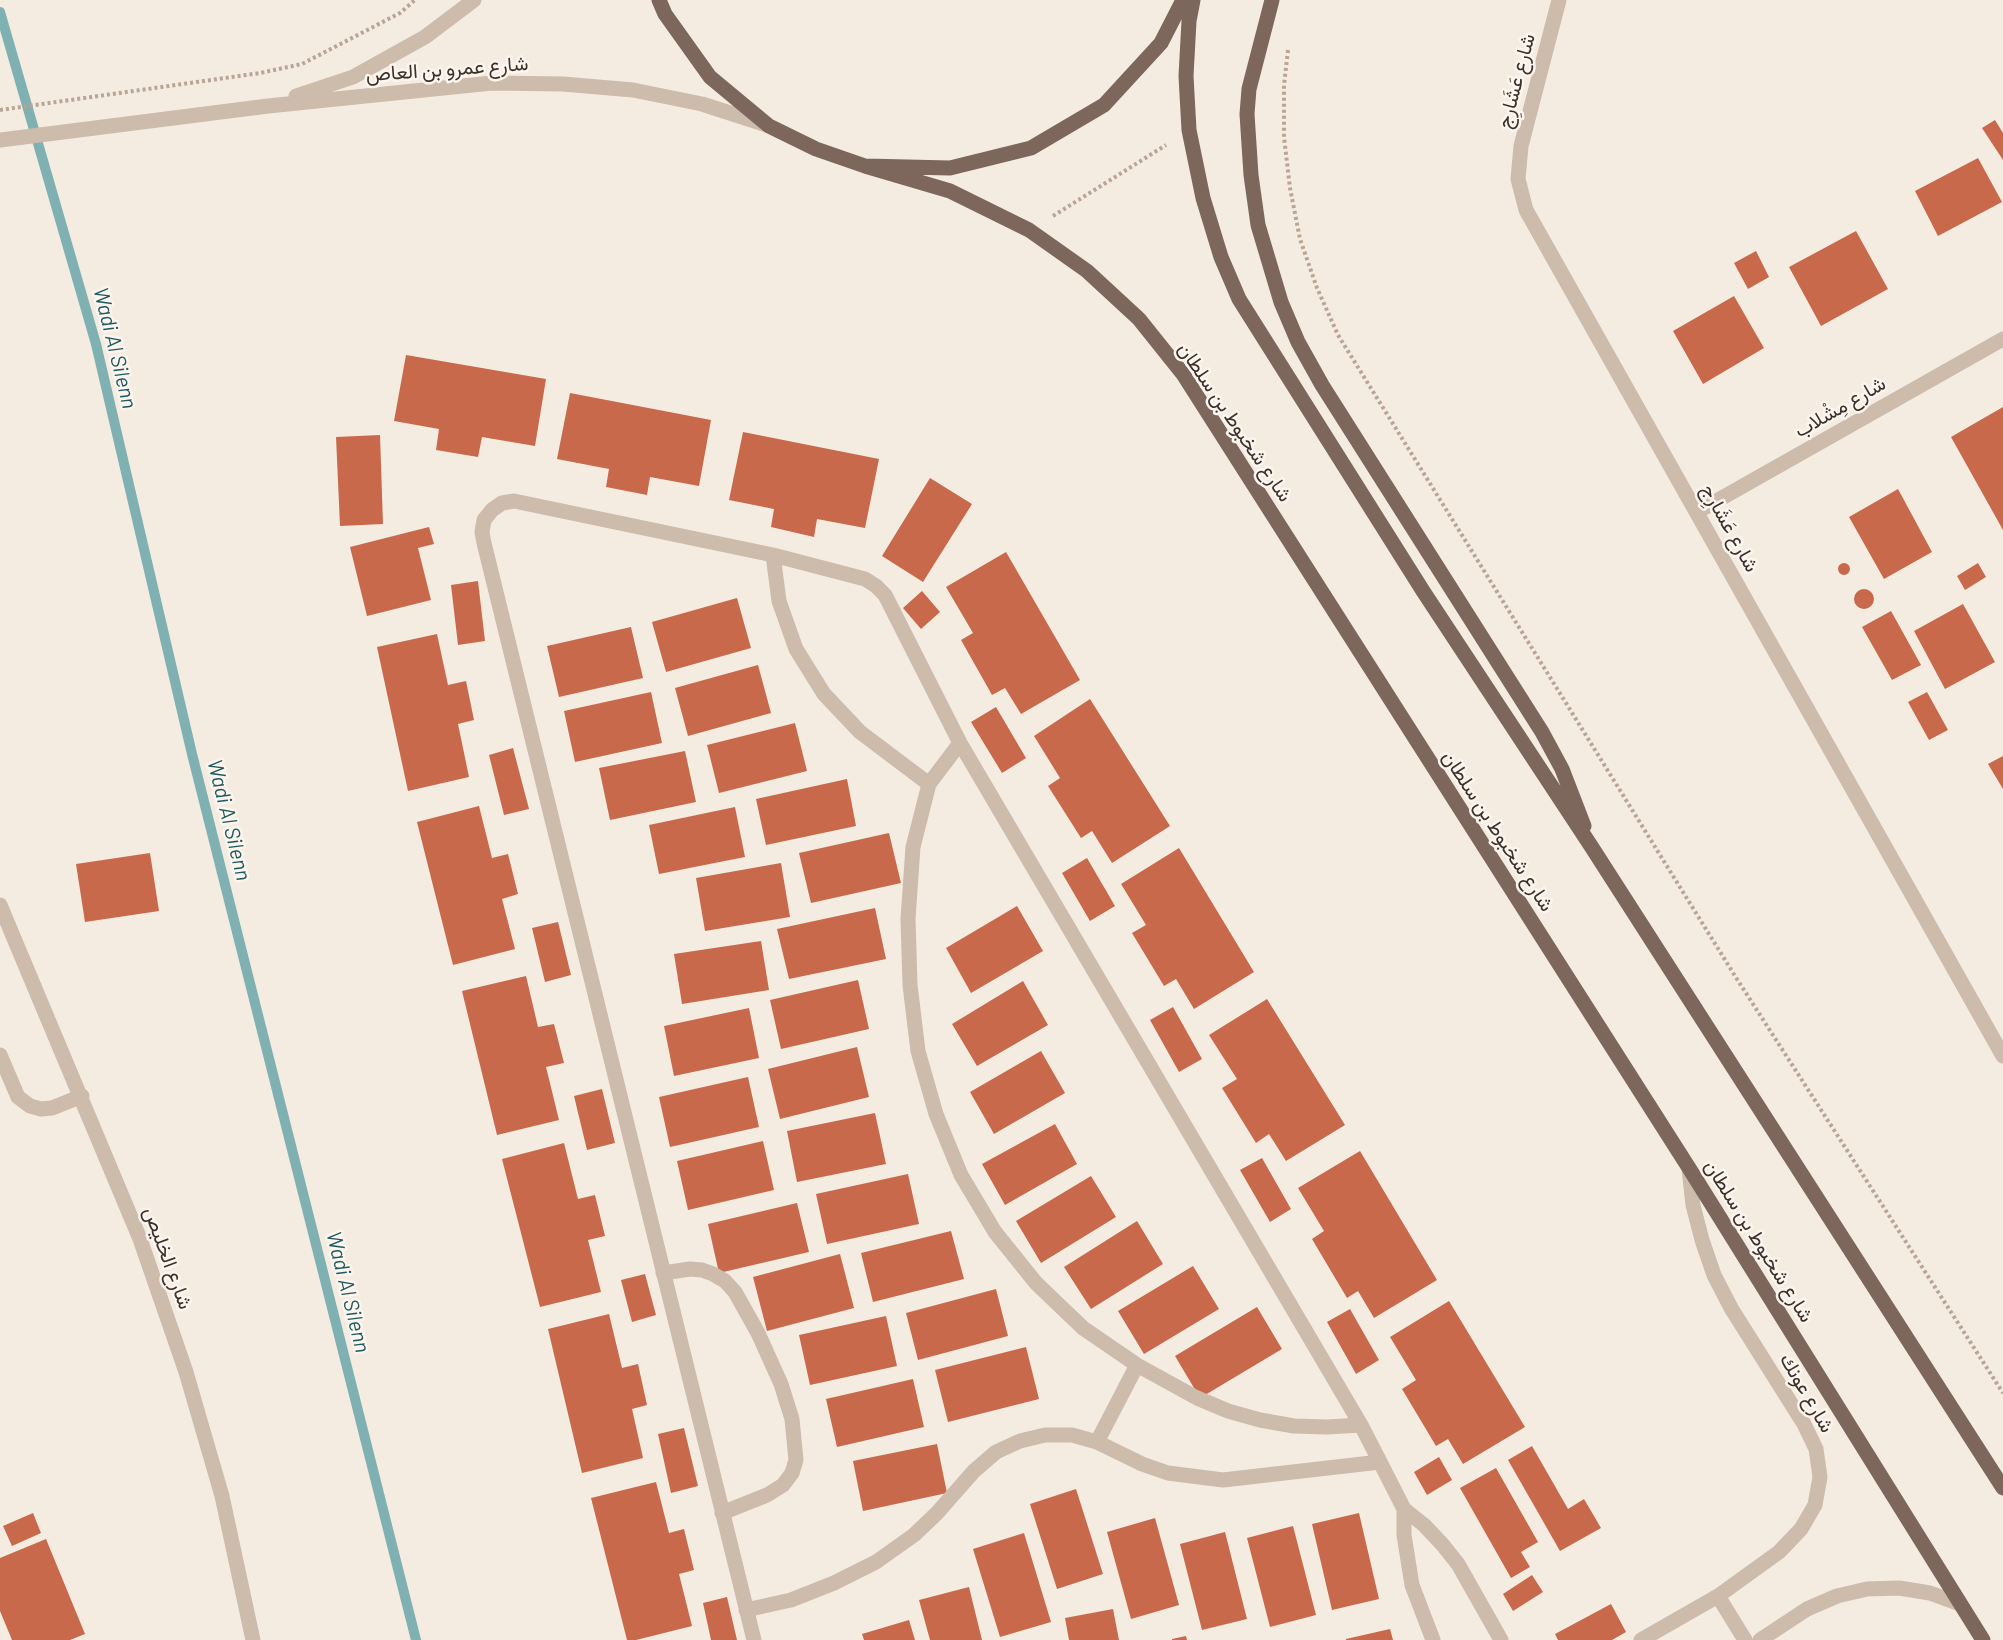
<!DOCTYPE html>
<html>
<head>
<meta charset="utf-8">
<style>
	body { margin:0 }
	canvas { display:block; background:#f4ebe1 }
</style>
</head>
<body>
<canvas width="2003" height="1640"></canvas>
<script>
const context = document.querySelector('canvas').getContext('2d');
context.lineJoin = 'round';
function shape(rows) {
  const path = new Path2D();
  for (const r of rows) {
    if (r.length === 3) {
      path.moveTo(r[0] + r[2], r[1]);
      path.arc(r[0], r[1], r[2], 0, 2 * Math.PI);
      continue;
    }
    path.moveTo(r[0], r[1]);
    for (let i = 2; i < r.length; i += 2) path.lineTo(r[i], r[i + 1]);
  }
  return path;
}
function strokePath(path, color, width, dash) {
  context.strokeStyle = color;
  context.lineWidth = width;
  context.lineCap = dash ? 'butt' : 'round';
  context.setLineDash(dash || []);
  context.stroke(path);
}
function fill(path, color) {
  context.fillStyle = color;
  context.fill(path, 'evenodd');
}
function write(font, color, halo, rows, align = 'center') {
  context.font = font + ' Barlow,Vazirmatn,sans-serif';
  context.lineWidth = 5;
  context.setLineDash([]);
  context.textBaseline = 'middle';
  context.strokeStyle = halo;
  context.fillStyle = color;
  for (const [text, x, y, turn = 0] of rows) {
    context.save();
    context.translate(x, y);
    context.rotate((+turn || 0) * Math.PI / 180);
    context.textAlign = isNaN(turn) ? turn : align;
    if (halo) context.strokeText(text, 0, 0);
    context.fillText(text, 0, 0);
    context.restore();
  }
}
strokePath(shape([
	[0,12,96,344,192,754,416,1640]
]), '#7fb0b2', 10);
fill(shape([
	[1995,120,2003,133,2003,160,1982,128],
	[1978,158,2002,202,1938,236,1915,191],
	[1856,231,1888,289,1821,326,1789,267],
	[1756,251,1769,277,1748,289,1734,263],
	[1734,296,1764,348,1703,384,1673,331],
	[406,355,546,379,535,446,482,437,478,457,436,450,439,429,394,421],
	[570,393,711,420,699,486,650,477,647,495,606,487,609,469,557,459],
	[2003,407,2003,530,1951,437],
	[743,432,879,459,865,528,817,519,814,537,771,527,774,509,729,500],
	[380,435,383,524,340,526,336,437],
	[930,478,972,504,923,582,882,556],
	[1898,489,1932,552,1884,579,1849,517],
	[429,527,434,544,418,548,431,600,367,616,350,547],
	[1006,552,1080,680,1021,714,1005,688,992,695,961,640,973,633,946,587],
	[1978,563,1986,577,1965,590,1957,576],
	[1844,569,6],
	[478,581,485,641,458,645,451,585],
	[1864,599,10],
	[922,591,940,612,921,629,903,608],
	[737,598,751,648,666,672,652,622],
	[1963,604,1995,662,1945,689,1914,631],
	[1891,611,1921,665,1892,680,1862,627],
	[631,627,643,678,559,697,547,646],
	[437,634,448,685,466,681,474,720,458,724,469,777,408,791,377,647],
	[758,665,771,713,688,736,675,688],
	[651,692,662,743,575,762,564,711],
	[1927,692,1948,730,1929,740,1908,702],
	[1090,699,1170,826,1112,863,1092,831,1081,838,1048,786,1060,778,1034,736],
	[996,707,1026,758,1002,773,971,722],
	[795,723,807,771,719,793,707,745],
	[513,748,529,809,504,815,489,755],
	[685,751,696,802,610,820,599,768],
	[2003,756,2003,789,1988,764],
	[847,779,856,826,766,845,756,799],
	[479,806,492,858,508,854,518,894,502,899,515,949,453,965,417,822],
	[735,807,745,857,659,874,649,825],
	[889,833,901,883,811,903,799,853],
	[1179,848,1254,972,1194,1009,1176,979,1164,986,1132,933,1146,925,1121,884],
	[150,853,159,911,85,922,76,864],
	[1087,858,1115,906,1090,921,1062,873],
	[781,863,790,917,705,931,696,878],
	[1017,906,1043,951,971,993,946,948],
	[875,908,886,959,789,979,777,929],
	[558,922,571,975,545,982,532,928],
	[761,941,769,990,682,1004,674,954],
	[526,976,538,1027,554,1024,564,1063,546,1067,559,1120,497,1135,462,991],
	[858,980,869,1029,781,1049,770,1000],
	[1023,981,1048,1025,977,1066,952,1024],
	[1267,999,1345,1125,1286,1161,1269,1134,1256,1143,1222,1088,1237,1079,1209,1035],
	[1173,1007,1202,1059,1179,1072,1150,1020],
	[749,1008,759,1058,674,1076,664,1026],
	[857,1047,869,1097,780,1119,768,1069],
	[1041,1051,1065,1093,994,1134,970,1092],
	[748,1077,759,1127,670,1147,659,1097],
	[602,1089,615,1143,587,1150,574,1096],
	[875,1113,886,1164,797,1182,787,1131],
	[1055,1124,1077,1164,1005,1205,982,1164],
	[763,1141,774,1190,688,1210,677,1161],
	[564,1143,578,1199,595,1195,605,1236,588,1240,601,1292,540,1307,502,1159],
	[1360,1151,1437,1280,1374,1318,1358,1291,1347,1298,1312,1239,1324,1231,1298,1188],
	[1262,1158,1291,1209,1270,1222,1240,1170],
	[908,1174,919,1224,827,1244,816,1194],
	[1091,1176,1116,1217,1041,1263,1016,1221],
	[797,1203,809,1252,719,1273,708,1224],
	[1137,1221,1163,1264,1091,1309,1064,1267],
	[951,1231,964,1279,873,1302,861,1253],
	[840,1254,854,1308,767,1331,753,1277],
	[1193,1266,1219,1309,1144,1354,1118,1311],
	[645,1274,656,1315,632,1322,621,1280],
	[996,1289,1008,1336,918,1360,906,1313],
	[1449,1301,1525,1427,1463,1464,1448,1439,1436,1446,1402,1389,1416,1380,1390,1337],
	[1257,1307,1282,1349,1200,1398,1175,1356],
	[1350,1309,1379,1360,1356,1374,1327,1322],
	[609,1314,622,1368,638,1364,647,1405,632,1409,643,1458,582,1473,548,1329],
	[886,1316,897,1366,810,1385,799,1335],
	[1026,1347,1039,1399,948,1422,935,1370],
	[913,1379,924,1427,837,1447,826,1399],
	[684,1428,698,1486,671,1493,658,1434],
	[937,1444,947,1493,863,1511,853,1461],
	[1532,1446,1568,1509,1584,1499,1601,1528,1560,1551,1508,1460],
	[1439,1457,1452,1480,1427,1495,1414,1472],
	[1496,1468,1538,1542,1521,1552,1530,1567,1511,1578,1460,1488],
	[656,1482,669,1533,684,1529,694,1570,679,1574,692,1626,636,1640,627,1640,591,1498],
	[1076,1489,1103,1574,1057,1589,1030,1504],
	[33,1513,41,1533,12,1546,3,1526],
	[1359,1513,1379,1599,1332,1610,1312,1524],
	[1155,1518,1179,1605,1131,1619,1107,1532],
	[1293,1526,1316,1615,1270,1627,1247,1538],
	[1225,1532,1247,1619,1202,1630,1180,1544],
	[1024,1533,1051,1622,1000,1637,973,1549],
	[46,1539,85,1634,70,1640,12,1640,0,1611,0,1558],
	[1532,1575,1543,1592,1513,1611,1503,1594],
	[969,1587,982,1640,930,1640,919,1600],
	[727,1597,737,1640,711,1640,703,1603],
	[1611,1604,1626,1632,1612,1640,1558,1640,1555,1634],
	[1113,1609,1119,1640,1069,1640,1065,1618],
	[909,1620,915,1640,864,1640,862,1634],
	[1390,1629,1393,1640,1346,1640,1346,1639],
	[1186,1636,1187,1640,1172,1640,1172,1639]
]), '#c8694b');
strokePath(shape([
	[1288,50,1284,85,1284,137,1290,188,1300,239,1317,288,1338,335,1735,976,2003,1393],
	[0,110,260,73,302,64,400,13,415,0],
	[1053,216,1166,145]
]), '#b9a596', 4, [3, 3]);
strokePath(shape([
	[0,1055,18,1097,30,1106,41,1109,52,1108,82,1096]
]), '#cdbbac', 15);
strokePath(shape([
	[1559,0,1521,146,1518,179,1526,210,2003,1056],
	[296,96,353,77,425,37,474,0],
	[0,140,268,106,492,83,563,84,633,90,702,104,767,125],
	[1697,512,2003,339],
	[773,555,779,601,796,649,824,694,860,732,929,784],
	[960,743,929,784,913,847,908,919,910,985,918,1051,936,1114,961,1175,995,1232,1036,1283,1083,1328,1137,1365,1197,1398,1228,1411,1260,1420,1294,1426,1327,1427,1361,1425],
	[0,905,140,1239,186,1372,222,1496,253,1640],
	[663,1273,690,1269,702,1270,713,1274,725,1281,735,1292,758,1333,781,1384,792,1419,796,1460,792,1473,783,1485,767,1495,722,1513],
	[1097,1442,1137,1365],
	[1404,1509,1424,1525,1442,1544,1458,1564,1501,1640],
	[1718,1596,1745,1640],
	[746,1610,791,1600,834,1583,876,1562,914,1535,937,1513,974,1471,996,1452,1020,1441,1045,1435,1072,1435,1097,1442,1142,1464,1168,1473,1223,1480,1380,1462],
	[754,1640,484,543,482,532,484,520,492,510,502,503,514,501,773,555,865,579,876,586,885,595,960,743,1361,1425,1380,1462,1404,1509,1404,1535,1412,1585,1433,1640],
	[1641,1640,1718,1596,1779,1552,1801,1529,1815,1505,1820,1477,1816,1449,1804,1424,1731,1308,1714,1275,1702,1240,1693,1205,1689,1168],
	[1760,1640,1807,1609,1837,1596,1867,1589,1899,1588,1930,1593,1960,1604]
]), '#cdbbac', 15);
strokePath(shape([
	[659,0,665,14,710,77,769,126,816,149,865,166,950,168,1031,148,1104,105,1161,43,1183,0],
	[1193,0,1189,21,1186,76,1189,130,1203,198,1221,257,1239,299,1423,591,1591,846,2003,1488],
	[1272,0,1249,89,1247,114,1251,175,1258,225,1281,302,1298,342,1322,385,1542,732,1562,769,1584,826],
	[865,166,950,191,1029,230,1087,271,1139,319,1183,374,1689,1168,1983,1640]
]), '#7d675c', 15);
write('20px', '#3b302b', '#fbf5ee', [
	["شارع عمرو بن العاص",447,69,-4],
	["شارع عَشَارِج",1516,81,-75],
	["شارع مِشْلاب",1840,407,-30],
	["شارع شخبوط بن سلطان",1235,422,56],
	["شارع عَشَارِج",1730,528,61],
	["شارع شخبوط بن سلطان",1498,831,57],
	["شارع شخبوط بن سلطان",1759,1241,58],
	["شارع الخليص",168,1258,70],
	["شارع عونك",1807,1393,60]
]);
write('italic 21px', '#1f5a5e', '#fbf5ee', [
	["Wadi Al Silenn",115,348,76],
	["Wadi Al Silenn",229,820,76],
	["Wadi Al Silenn",348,1292,76]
]);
</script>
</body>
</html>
